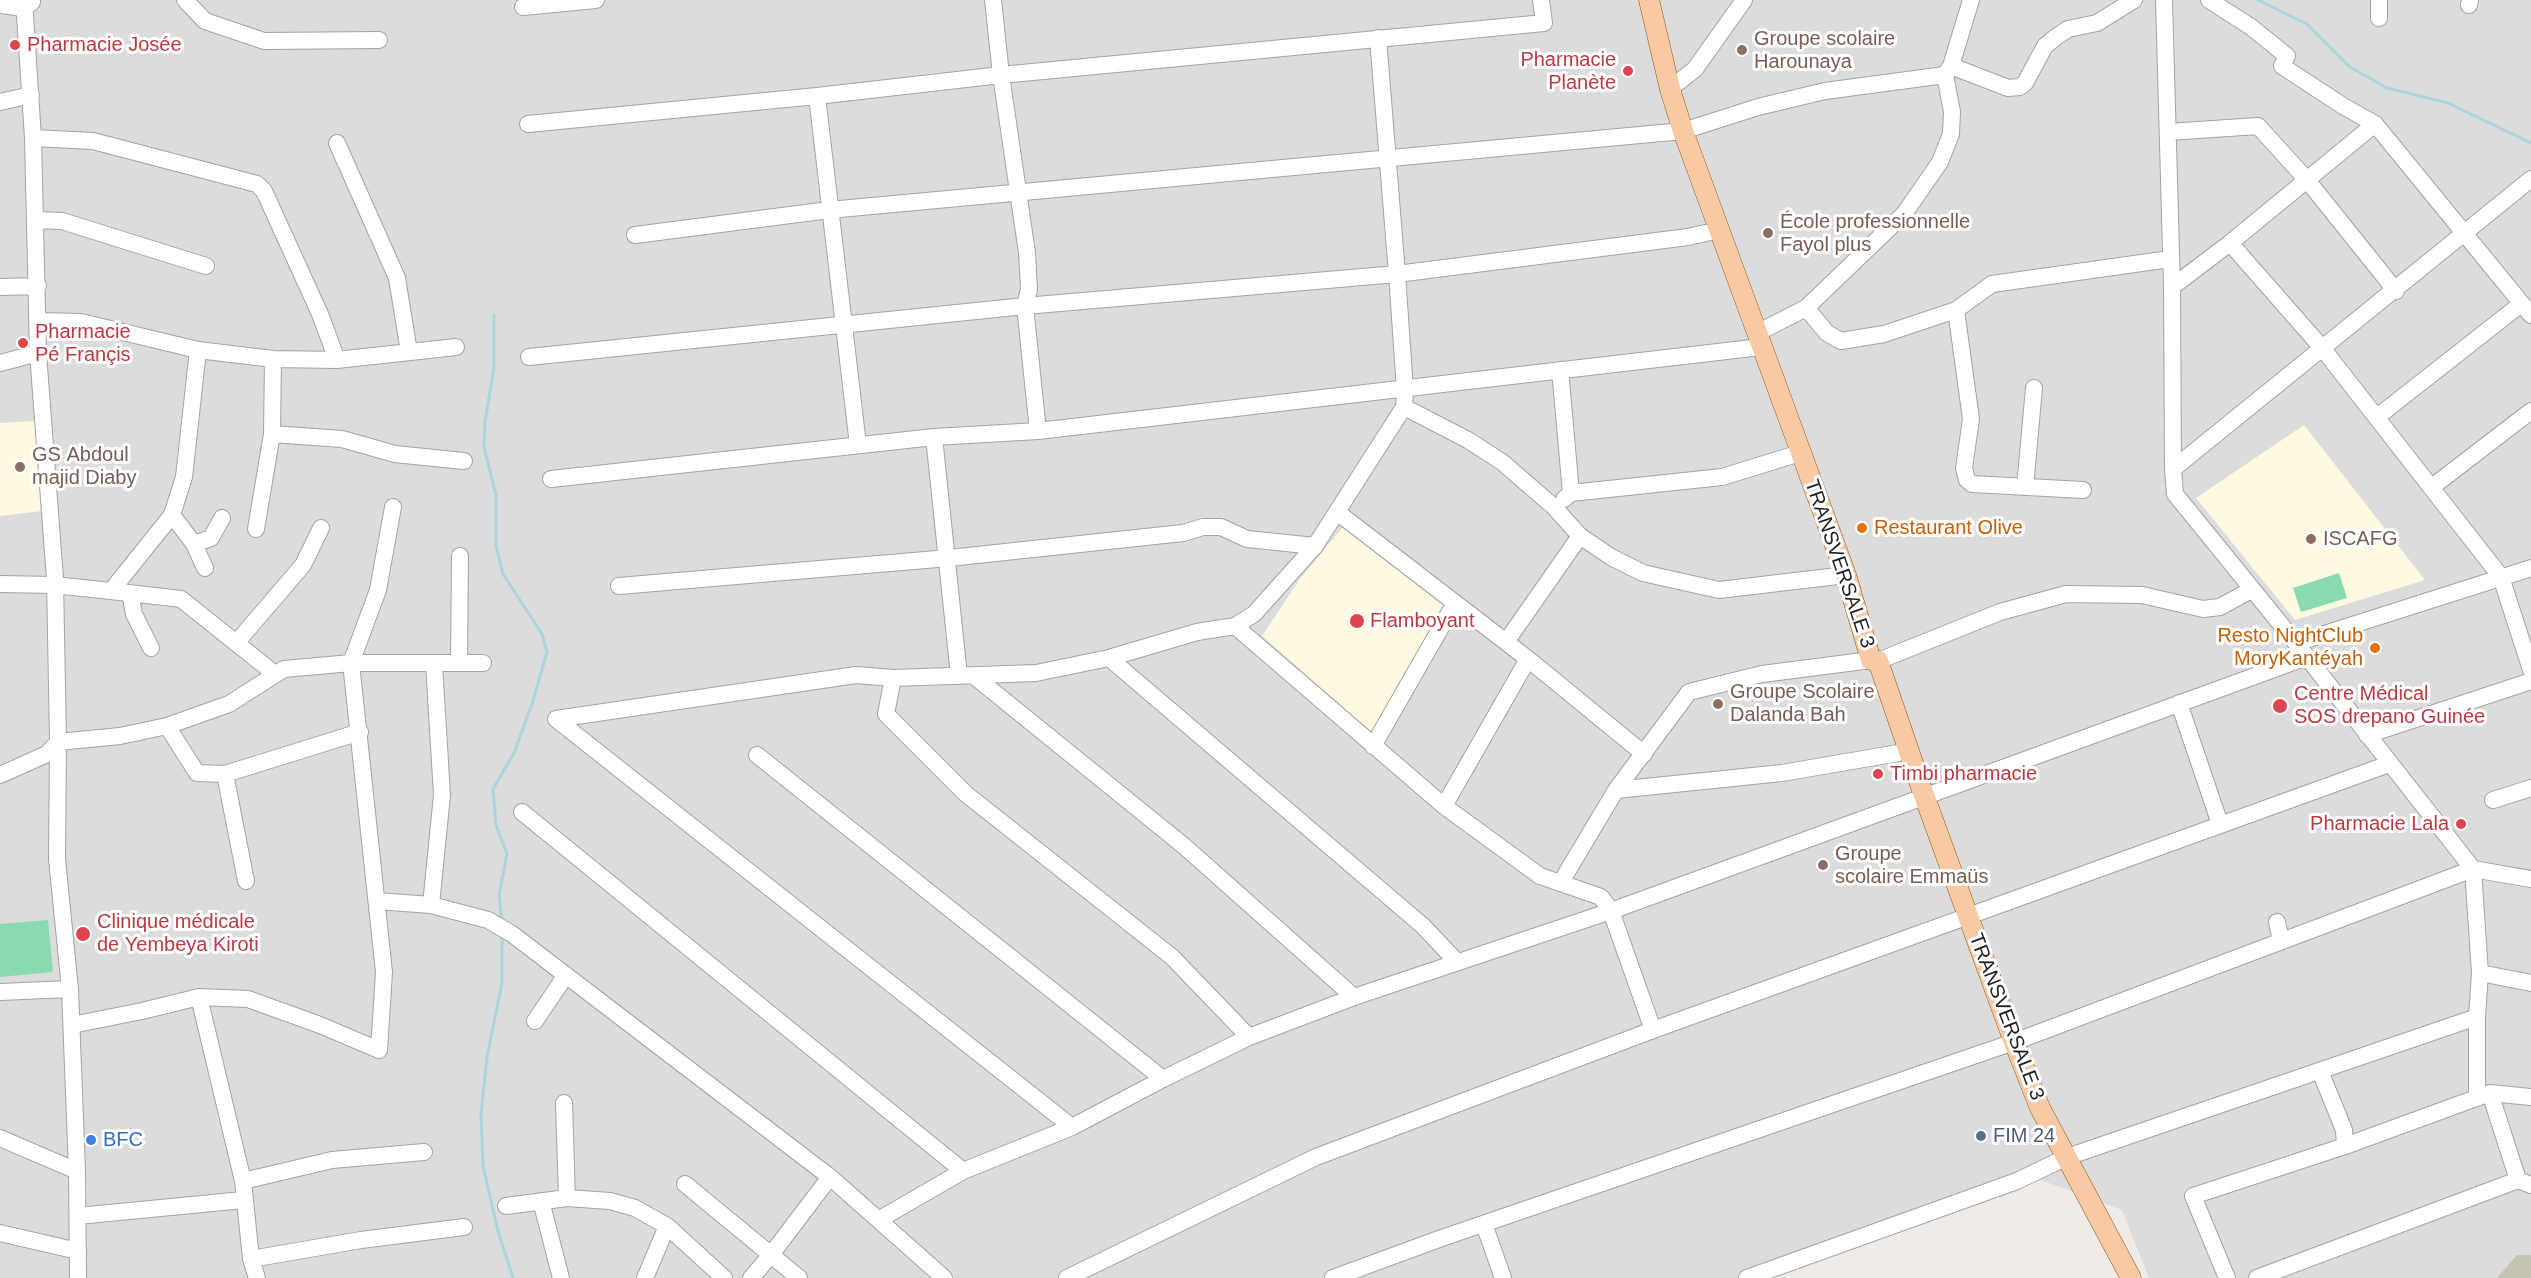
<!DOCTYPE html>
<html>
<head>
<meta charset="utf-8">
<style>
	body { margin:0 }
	canvas { display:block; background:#f0ebe6 }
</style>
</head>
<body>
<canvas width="2531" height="1278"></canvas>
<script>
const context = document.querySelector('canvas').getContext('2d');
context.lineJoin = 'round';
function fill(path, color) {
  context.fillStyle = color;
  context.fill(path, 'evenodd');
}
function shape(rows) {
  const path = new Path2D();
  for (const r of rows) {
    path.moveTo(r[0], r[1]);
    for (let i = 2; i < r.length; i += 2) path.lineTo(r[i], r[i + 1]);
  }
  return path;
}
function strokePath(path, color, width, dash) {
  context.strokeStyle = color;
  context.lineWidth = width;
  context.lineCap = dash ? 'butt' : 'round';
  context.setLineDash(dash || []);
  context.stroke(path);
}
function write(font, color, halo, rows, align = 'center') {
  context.font = font + ' Helvetica,sans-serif';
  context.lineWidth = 6;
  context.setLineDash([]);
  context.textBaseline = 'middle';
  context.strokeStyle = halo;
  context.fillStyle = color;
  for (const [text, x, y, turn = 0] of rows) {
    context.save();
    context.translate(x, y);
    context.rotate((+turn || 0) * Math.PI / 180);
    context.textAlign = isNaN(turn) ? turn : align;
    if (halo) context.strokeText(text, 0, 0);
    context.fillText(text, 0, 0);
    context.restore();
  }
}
fill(shape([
	[0,0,2531,0,2531,1255,2517,1255,2497,1278,2149,1278,2122,1210,2038,1179,1760,1278,0,1278]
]), '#dddcdd');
fill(shape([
	[36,421,42,511,0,516,0,423],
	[2304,425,2425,580,2295,620,2196,498],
	[1343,527,1449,607,1373,733,1262,636,1300,579]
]), '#fdfae1');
fill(shape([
	[2517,1255,2531,1255,2531,1278,2497,1278]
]), '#c4c2b2');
fill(shape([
	[2339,573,2347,598,2301,612,2293,588],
	[48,920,53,972,0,977,0,924]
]), '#89dab1');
strokePath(shape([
	[2258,0,2307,24,2350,67,2387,88,2448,103,2531,143],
	[494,315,494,367,485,422,484,447,496,495,496,546,503,574,542,634,547,652,532,704,514,753,493,789,496,825,507,854,499,896,502,920],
	[502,936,502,983,487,1057,481,1115,483,1166,498,1231,513,1278]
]), '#a9d5db', 3);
const minor = shape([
	[24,0,33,138,38,353,55,579,58,742,57,859,70,989,77,1171,78,1278],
	[185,0,205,21,264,41,379,40],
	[993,0,1001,75,1027,253,1029,289,1025,306,1038,431],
	[2164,0,2172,287,2173,469,2175,494,2296,643,2473,869,2531,879],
	[2209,0,2251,27,2287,56,2282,66,2343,106,2375,124,2531,315],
	[0,5,24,8,32,2],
	[2469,5,2470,0],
	[523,7,596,0],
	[2379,18,2379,0],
	[1951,66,2008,88,2020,87,2025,83,2045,46,2056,37,2068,29,2097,23,2134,0],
	[1670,89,1695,69,1744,0],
	[817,96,858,445],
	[0,102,31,95],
	[528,124,817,96,1001,75,1544,23,1541,0],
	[2168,132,2258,126,2307,180,2396,291],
	[33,138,93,141,257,184,264,191,320,314,337,360],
	[337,143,397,278,409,352],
	[36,220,62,221,206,266],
	[635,235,829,210,1683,131,1758,107,1825,91,1945,75],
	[2230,243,2323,349,2501,577,2531,670],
	[0,287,38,286],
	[2172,287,2230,243,2375,124],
	[1806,308,1827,333,1841,341,1884,334,1956,310,1992,284,2170,259],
	[1956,310,1971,419,1964,468,1967,480,1972,484,2083,490],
	[39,321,81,322,198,350,273,359,337,360,456,347],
	[1757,333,1806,308,1904,214,1940,162,1951,134,1952,112,1945,75,1951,66,1971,0],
	[529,357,1025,306,1397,274,1688,237,1719,230],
	[273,359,272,434,342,439,395,454,464,461],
	[0,363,38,353],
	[1560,370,1571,493,1564,499],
	[1404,407,1468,440,1502,462,1554,507,1580,536,1611,557,1643,573,1719,590,1846,575],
	[2377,417,2521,304],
	[934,437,959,676],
	[2173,469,2531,179],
	[551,479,934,437,1038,431,1761,347],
	[2025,487,2034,388],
	[2432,487,2531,411],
	[1571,493,1722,477,1800,453],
	[1337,512,1528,659,1644,754],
	[172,515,194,544,205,568],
	[256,529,272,434],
	[194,544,211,538,222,518],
	[0,584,54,585,111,591,172,515,184,477,198,350],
	[619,586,949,558,1183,533,1203,527,1221,527,1247,539,1315,546],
	[111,591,181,599,275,674],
	[130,593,134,614,151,648],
	[1235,626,1444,806,1540,876,1601,897,1611,911,1653,1030],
	[237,642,303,565,321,528],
	[1506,642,1580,536],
	[2296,643,2531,568],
	[1109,658,1423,926,1457,962],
	[1878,661,2000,612,2066,594,2142,595,2203,609,2220,607,2251,590],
	[459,663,460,556],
	[974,676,1184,846,1354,997],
	[893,678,886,714,966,794,1172,957,1249,1037],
	[2179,703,2220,824],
	[556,719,856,675,893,678,1036,673,1109,658,1197,632,1235,626,1254,614,1315,546,1404,407,1405,390,1397,274,1378,38],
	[556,719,1072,1127],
	[167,726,197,773,225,774,360,732],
	[2367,735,2531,681],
	[1373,746,1455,603],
	[757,755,1163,1079],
	[225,774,246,881],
	[0,775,47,754,58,742,120,736,167,726,229,704,284,669,351,663,483,663],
	[1616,790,1782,773,1910,751],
	[2493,800,2531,788],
	[1444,806,1528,659],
	[522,812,963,1171],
	[1561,882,1616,790,1689,692,1762,674,1871,660],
	[377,901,431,905,442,795,434,664],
	[431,905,488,920,512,934,830,1177,944,1278],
	[2277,922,2281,941],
	[2480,973,2531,983],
	[0,992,70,989],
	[199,997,243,1181,251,1259,257,1278],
	[535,1021,566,975],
	[72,1025,142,1011,199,997,248,999,320,1025,379,1050,384,972,351,663,378,590,393,507],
	[2320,1071,2344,1130,2345,1146],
	[2490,1093,2518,1180],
	[564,1103,567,1198],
	[0,1138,77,1171],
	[243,1181,332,1160,424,1152],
	[685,1184,799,1278],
	[541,1201,561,1278],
	[506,1206,567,1198,610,1201,635,1208,667,1226,724,1278],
	[78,1216,243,1200],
	[880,1219,963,1171,1072,1127,1163,1079,1249,1037,1354,997,1611,911,2307,657],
	[1484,1224,1503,1278],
	[0,1233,78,1251],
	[251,1259,361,1240,464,1227],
	[645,1278,667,1226],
	[751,1278,770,1256,830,1177],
	[1067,1278,1316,1157,1653,1030,2389,764],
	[1333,1278,1439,1239,2014,1042,2473,869,2480,973,2477,1017,2477,1098],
	[1747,1278,2017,1181,2067,1157,2477,1017],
	[2227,1278,2193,1196,2345,1146,2490,1093,2531,1097],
	[2257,1278,2518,1180,2531,1185]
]);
const major = shape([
	[1649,0,1670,89,1683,131,1846,575,1871,660,1878,661,1925,798,2014,1042,2040,1108,2131,1278]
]);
strokePath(minor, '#a3a3a3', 18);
strokePath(major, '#935408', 21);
strokePath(minor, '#fff', 16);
strokePath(major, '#f7c9a4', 20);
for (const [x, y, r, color] of [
	[15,45,6,"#e0444e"],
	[1742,50,6,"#8d6e63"],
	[1628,71,6,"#e0444e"],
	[1768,233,6,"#8d6e63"],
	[23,343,6,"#e0444e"],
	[20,467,6,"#8d6e63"],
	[1862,528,6,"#e8710a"],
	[2311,539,6,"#8d6e63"],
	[1357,621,8,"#e0444e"],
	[2375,648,6,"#e8710a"],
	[1718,704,6,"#8d6e63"],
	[2280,706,8,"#e0444e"],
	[1878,774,6,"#e0444e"],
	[2461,824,6,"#e0444e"],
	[1823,865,6,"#8d6e63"],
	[83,934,8,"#e0444e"],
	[1981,1136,6,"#5c6f8a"],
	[91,1140,6,"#3f7fe0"]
]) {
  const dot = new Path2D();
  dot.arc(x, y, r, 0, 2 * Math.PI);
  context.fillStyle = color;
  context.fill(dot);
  strokePath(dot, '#fff', 2);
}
write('20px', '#785e54', '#fff', [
	["Groupe scolaire",1754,39],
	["Harounaya",1754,62],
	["École professionnelle",1780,222],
	["Fayol plus",1780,245],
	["GS Abdoul",32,455],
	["majid Diaby",32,478],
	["ISCAFG",2323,539],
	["Groupe Scolaire",1730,692],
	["Dalanda Bah",1730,715],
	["Groupe",1835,854],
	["scolaire Emmaüs",1835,877]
], 'left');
write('20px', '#be3a42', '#fff', [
	["Pharmacie Josée",27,45],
	["Pharmacie",1616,60,"right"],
	["Planète",1616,83,"right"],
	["Pharmacie",35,332],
	["Pé Françis",35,355],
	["Flamboyant",1370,621],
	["Centre Médical",2294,694],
	["SOS drepano Guinée",2294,717],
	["Timbi pharmacie",1890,774],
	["Pharmacie Lala",2449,824,"right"],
	["Clinique médicale",97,922],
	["de Yembeya Kiroti",97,945]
], 'left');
write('20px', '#c56008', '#fff', [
	["Restaurant Olive",1874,528],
	["Resto NightClub",2363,636,"right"],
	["MoryKantéyah",2363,659,"right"]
], 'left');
write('20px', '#1f1f1f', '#fff', [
	["TRANSVERSALE 3",1839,564,71],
	["TRANSVERSALE 3",2006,1017,69]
]);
write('20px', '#4e5e75', '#fff', [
	["FIM 24",1993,1136]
], 'left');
write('20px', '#366cbe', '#fff', [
	["BFC",103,1140]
], 'left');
</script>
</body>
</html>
